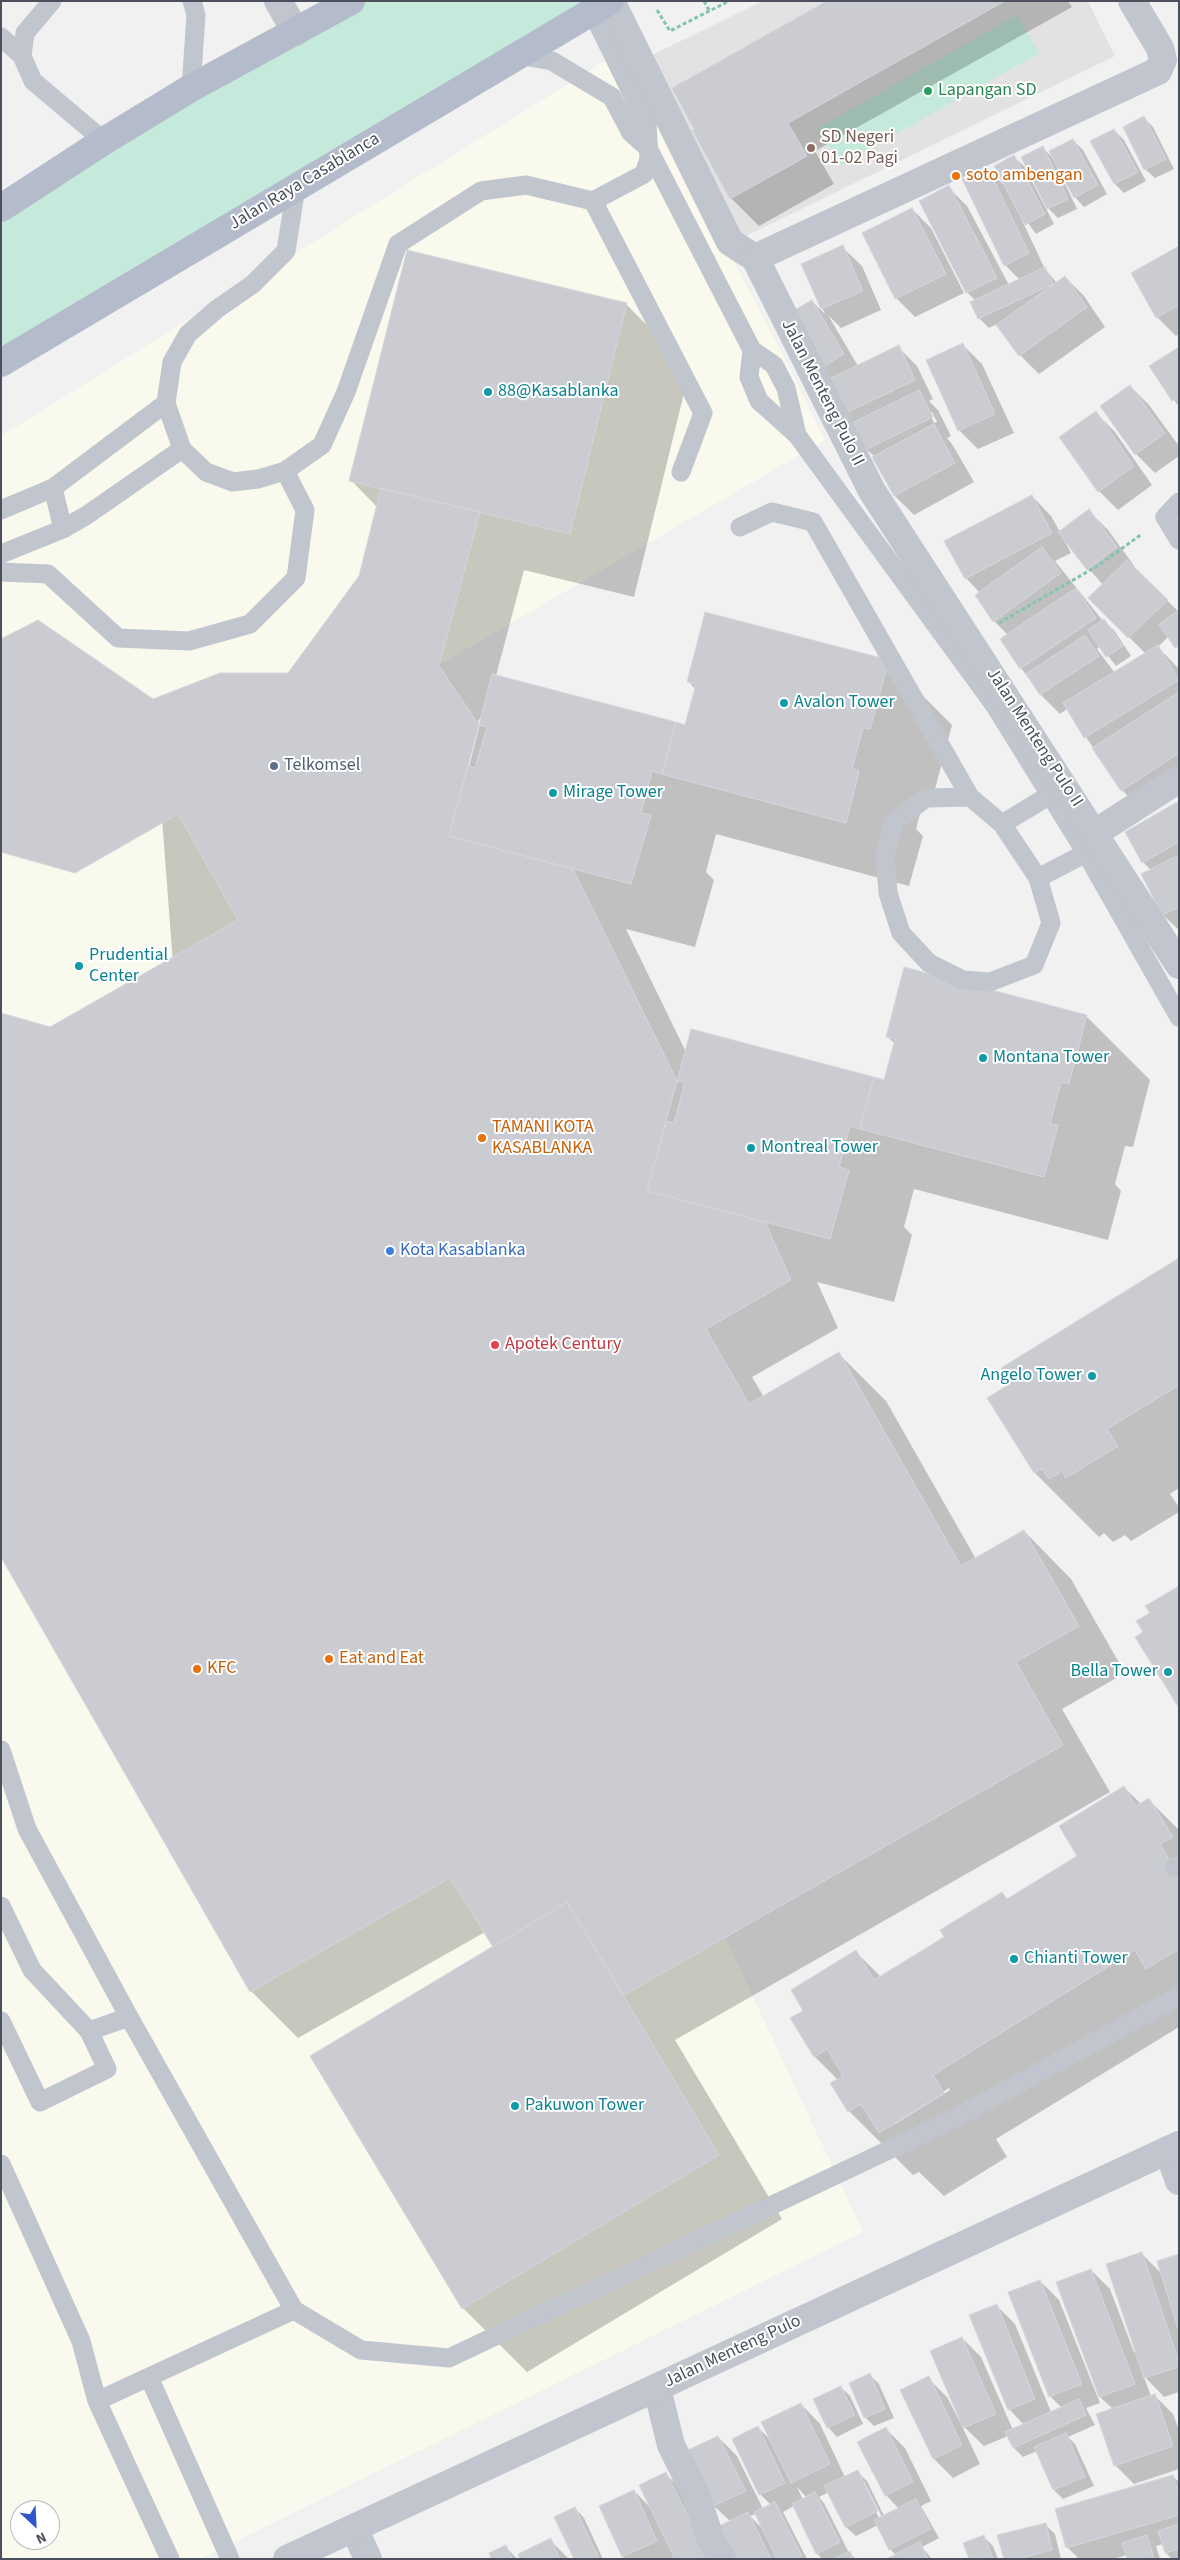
<!DOCTYPE html>
<html>
<head>
<meta charset="utf-8">
<style>
	body { margin:0 }
	#map { position:relative; width:1180px; height:2560px; overflow:hidden; background:#f2f1f1; font-family:"Source Sans 3",sans-serif }
	canvas { display:block }
	.frame { position:absolute; inset:0; border:2px solid #4b505c; pointer-events:none }
	.north { position:absolute; left:10px; top:2500px; width:50px; height:50px; box-sizing:border-box; background:#fff; border:1px solid #b7b9be; border-radius:50%; rotate:155deg; font-size:14px; font-weight:700; line-height:20px; text-align:center; color:#4b505c }
	.north::after { content:''; display:block; margin:auto; width:18px; height:22px; background:#3056cd; clip-path:polygon(50% 0,100% 100%,50% 72%,0 100%) }
</style>
</head>
<body>
<div id="map">
<canvas width="1180" height="2560"></canvas>
<div class="frame"></div>
<div class="north">N</div>
</div>
<script>
const context = document.querySelector('canvas').getContext('2d');
context.lineJoin = 'round';
function fill(path, color) {
  context.fillStyle = color;
  context.fill(path, 'evenodd');
}
function shape(rows) {
  const path = new Path2D();
  for (const r of rows) {
    path.moveTo(r[0], r[1]);
    for (let i = 2; i < r.length; i += 2) path.lineTo(r[i], r[i + 1]);
  }
  return path;
}
function strokePath(path, color, width, dash) {
  context.strokeStyle = color;
  context.lineWidth = width;
  context.lineCap = dash ? 'butt' : 'round';
  context.setLineDash(dash || []);
  context.stroke(path);
}
function write(font, color, halo, rows, align = 'center') {
  context.font = font + ' "Source Sans 3",sans-serif';
  context.lineWidth = 4;
  context.setLineDash([]);
  context.textBaseline = 'middle';
  context.strokeStyle = halo;
  context.fillStyle = color;
  for (const [text, x, y, turn = 0] of rows) {
    context.save();
    context.translate(x, y);
    context.rotate((+turn || 0) * Math.PI / 180);
    context.textAlign = isNaN(turn) ? turn : align;
    if (halo) context.strokeText(text, 0, 0);
    context.fillText(text, 0, 0);
    context.restore();
  }
}
fill(shape([
	[621,51,778,345,825,440,439,665,479,725,449,836,573,869,677,1081,647,1190,765,1222,791,1280,706,1330,749,1404,839,1352,961,1565,1024,1530,1079,1626,1016,1662,1063,1745,725,1937,863,2232,200,2559,1,2559,1,436],
	[20,2510,50,2510,50,2540,20,2540]
]), '#faf9ed');
fill(shape([
	[763,1,1088,1,1115,56,740,239,650,56]
]), '#e3e2e2');
fill(shape([
	[351,1,610,1,1,363,1,208],
	[1017,15,1039,53,840,166,818,128]
]), '#c5eadb');
fill(shape([
	[829,1,1068,1,1072,7,815,151,834,184,759,226,731,198],
	[1144,118,1153,127,1174,169,1155,178,1145,169],
	[1114,130,1124,140,1146,181,1124,193,1115,184,1092,142],
	[1073,140,1083,150,1107,194,1084,207,1075,197,1060,168,1058,169,1077,209,1058,218,1048,208,1043,148,1055,160],
	[1014,157,1024,166,1054,224,1036,234,1022,215,1020,216,1045,269,1057,283,1065,277,1084,296,1105,327,1039,374,1020,355,997,324,989,328,979,318,976,301,967,292,920,201,948,187,967,206,1009,285,1020,280,1005,265,986,168,1007,188],
	[912,209,931,228,964,293,915,317,896,298],
	[842,247,862,266,881,310,841,328,828,315,858,366,898,347,917,366,933,399,929,401,938,410,951,436,947,438,952,444,974,482,914,515,895,496,875,457,866,449,854,423,845,414,817,370,812,301,825,314,803,265],
	[929,412,932,412,937,422,934,423],
	[1179,247,1179,334,1176,336,1157,317],
	[626,304,690,369,634,597,524,570,496,676,686,727,696,690,688,681,888,661,952,725,934,793,926,791,916,829,923,836,909,886,716,834,706,872,714,880,695,947,626,929,686,1052,885,1082,895,1044,887,1036,1086,1016,1150,1080,1133,1147,1125,1146,1115,1184,1121,1191,1108,1240,914,1189,904,1227,912,1235,894,1302,817,1282,838,1328,752,1377,764,1397,839,1354,886,1401,976,1559,1024,1531,1071,1579,1125,1673,1062,1709,1110,1792,675,2040,782,2219,527,2372,463,2308,494,1947,485,1932,298,2038,251,1991,153,700,289,674,360,576,377,507,351,480],
	[479,719,481,720,469,767,466,767],
	[963,345,982,364,1014,433,978,449,959,430],
	[1179,349,1179,407,1151,366],
	[1130,386,1149,405,1179,446,1179,456,1155,473,1136,454],
	[1096,413,1115,432,1152,485,1118,510,1099,491],
	[1032,496,1051,516,1060,532,1089,511,1108,530,1135,567,1134,568,1179,612,1179,650,1169,636,1158,647,1179,669,1179,784,1141,809,1122,790,1067,709,1060,714,1041,695,1021,668,1002,640,1008,635,994,621,976,596,980,593,966,578],
	[1064,540,1103,585,1090,598,1146,654,1115,673,1097,649,1100,646,1116,666,1131,656,1114,630,1103,621,1055,561,1071,553],
	[1179,803,1179,930,1163,915,1143,875,1151,870,1143,862],
	[1179,1260,1179,1488,1170,1494,1179,1507,1179,1512,1131,1541,1125,1535,1113,1542,1104,1533,1099,1537,1035,1473,1013,1383],
	[1124,1787,1141,1804,1149,1800,1179,1830,1179,2027,996,2139,1007,2157,944,2196,919,2172,913,2175,849,2111,838,2080,815,2057,792,2018,805,2011,856,1952,881,1977,946,1937,1001,1893,1008,1900,1079,1856],
	[949,2088,950,2090,895,2124,895,2122],
	[1142,2254,1162,2274,1179,2255,1179,2392,1164,2397,1143,2375,1151,2396,1154,2395,1173,2414,1179,2430,1179,2469,1134,2484,1115,2465,1113,2409,1100,2397,1058,2283,1091,2270,1110,2289,1134,2352,1136,2352],
	[1040,2281,1059,2300,1100,2403,1086,2408,1095,2425,1068,2437,1075,2444,1094,2486,1063,2499,1054,2490,1037,2451,1023,2457,1014,2448,1008,2436,984,2446,961,2424,980,2464,953,2478,934,2459,902,2391,928,2378,947,2397,960,2422,962,2422,962,2338,981,2357,1013,2430,1024,2425,1009,2409,996,2305,1015,2324,1051,2412,1062,2408,1050,2396],
	[870,2375,879,2384,894,2418,874,2426,865,2417],
	[841,2387,850,2396,863,2424,837,2437,828,2427],
	[801,2404,820,2424,845,2477,857,2471,867,2481,884,2516,899,2509,886,2495,886,2429,905,2448,931,2501,921,2506,939,2538,922,2547,932,2559,889,2559,896,2555,890,2549,878,2525,856,2536,846,2527,829,2492,819,2497,824,2503,849,2553,856,2559,822,2559,817,2553,794,2506,783,2512,807,2559,734,2559,731,2522,714,2506,718,2437,737,2456,763,2509,771,2505,760,2494,758,2427,771,2441],
	[861,2481,864,2481,882,2517,879,2518],
	[797,2487,807,2498,803,2500],
	[756,2514,764,2530,750,2516],
	[666,2474,685,2493,717,2559,625,2559,623,2557,601,2507,634,2491,652,2509],
	[1173,2476,1179,2482,1179,2559,1172,2559,1166,2553,1163,2544,1156,2546,1160,2559,1129,2559,1127,2555,1113,2559,1079,2559,1067,2547],
	[575,2508,584,2518,603,2559,575,2559],
	[1046,2525,1055,2534,1061,2559,1005,2559],
	[984,2537,993,2546,998,2559,970,2559],
	[550,2540,569,2559,522,2559],
	[506,2547,517,2559,492,2559]
]), '#0003');
const building = shape([
	[827,1,1005,1,788,123,807,156,730,199,692,130,694,129,672,88,827,1],
	[1144,116,1166,159,1144,170,1123,127,1144,116],
	[1114,129,1138,172,1114,184,1090,141,1114,129],
	[1073,139,1098,185,1074,198,1049,151,1073,139],
	[1043,146,1068,199,1047,209,1021,157,1043,146],
	[1014,155,1045,214,1025,225,994,166,1014,155],
	[987,166,1029,253,1004,266,962,179,987,166],
	[949,185,997,278,966,293,919,201,949,185],
	[912,208,946,274,895,299,862,233,912,208],
	[843,245,863,291,821,309,801,264,843,245],
	[1179,246,1179,305,1156,318,1131,273,1179,246],
	[407,250,627,303,570,534,349,481,407,250],
	[1045,267,1053,284,978,319,970,302,1045,267],
	[1065,276,1087,307,1019,356,996,325,1065,276],
	[812,300,844,354,816,371,784,316,812,300],
	[963,343,995,414,958,431,926,360,963,343],
	[899,345,915,380,844,414,827,380,899,345],
	[1179,347,1179,397,1172,401,1149,366,1179,347],
	[1130,385,1165,433,1135,455,1100,406,1130,385],
	[919,390,933,417,865,450,852,423,919,390],
	[1096,411,1134,466,1098,492,1059,437,1096,411],
	[934,424,955,463,894,496,872,457,934,424],
	[381,488,480,512,439,666,479,725,449,836,573,869,677,1081,647,1191,765,1222,791,1280,706,1329,749,1404,839,1352,961,1566,1024,1530,1079,1626,1016,1662,1063,1745,624,1995,567,1902,493,1947,450,1878,250,1992,1,1557,1,639,38,620,153,699,220,673,288,673,359,576,381,488],
	[1032,495,1052,533,965,579,944,541,1032,495],
	[1089,509,1117,547,1087,570,1058,532,1089,509],
	[1042,547,1061,573,993,622,975,595,1042,547],
	[1127,560,1168,600,1128,638,1088,598,1127,560],
	[1076,588,1096,618,1020,669,1000,639,1076,588],
	[1179,610,1179,645,1175,648,1159,624,1179,610],
	[705,612,889,660,870,729,863,728,852,768,859,771,846,823,662,774,676,722,685,725,696,684,687,682,705,612],
	[1104,619,1123,646,1106,657,1088,630,1104,619],
	[1085,635,1099,656,1040,695,1026,674,1085,635],
	[1158,645,1179,680,1084,738,1063,703,1158,645],
	[492,674,676,722,662,774,652,771,641,813,651,815,631,884,449,836,468,766,475,768,487,727,479,725,492,674],
	[1179,692,1179,753,1121,791,1092,748,1179,692],
	[1179,801,1179,842,1142,863,1125,832,1179,801],
	[178,814,238,920,50,1027,1,1013,1,852,75,873,178,814],
	[1179,855,1179,907,1162,915,1141,874,1179,855],
	[904,967,1087,1015,1069,1084,1061,1082,1050,1124,1058,1125,1044,1177,860,1129,874,1077,884,1080,895,1039,886,1037,904,967],
	[691,1029,874,1077,860,1129,850,1126,839,1167,849,1170,830,1239,647,1191,666,1121,674,1123,685,1082,677,1081,691,1029],
	[1179,1258,1179,1385,1107,1429,1118,1446,1066,1478,1062,1471,1049,1479,1042,1469,1034,1473,987,1398,1011,1383,1001,1368,1179,1258],
	[1179,1586,1179,1708,1135,1637,1143,1632,1136,1621,1150,1613,1145,1606,1179,1586],
	[1124,1786,1136,1806,1149,1798,1173,1837,1160,1844,1176,1871,1179,1869,1179,1949,1146,1969,1135,1950,933,2075,944,2093,879,2133,861,2104,848,2112,830,2083,843,2076,827,2049,814,2057,790,2018,803,2011,791,1990,856,1950,874,1980,944,1937,940,1930,1002,1892,1007,1899,1077,1856,1059,1826,1124,1786],
	[567,1902,719,2155,462,2309,310,2056,567,1902],
	[1142,2252,1179,2362,1179,2367,1144,2378,1106,2264,1142,2252],
	[1179,2254,1179,2332,1157,2261,1179,2254],
	[1091,2269,1135,2384,1099,2397,1056,2282,1091,2269],
	[1040,2280,1082,2384,1049,2397,1008,2292,1040,2280],
	[997,2304,1035,2399,1008,2410,969,2315,997,2304],
	[962,2337,996,2414,963,2428,930,2351,962,2337],
	[870,2373,885,2409,864,2418,849,2383,870,2373],
	[929,2376,962,2445,933,2459,900,2390,929,2376],
	[841,2386,855,2415,827,2428,813,2399,841,2386],
	[1155,2394,1173,2446,1114,2466,1096,2414,1155,2394],
	[1079,2399,1086,2415,1013,2448,1005,2432,1079,2399],
	[801,2403,830,2464,791,2483,761,2422,801,2403],
	[758,2426,785,2483,759,2495,732,2439,758,2426],
	[886,2427,913,2482,885,2496,857,2442,886,2427],
	[1066,2433,1085,2477,1053,2490,1034,2447,1066,2433],
	[718,2436,746,2491,713,2506,686,2451,718,2436],
	[858,2470,878,2511,845,2527,824,2486,858,2470],
	[666,2472,709,2559,675,2559,639,2485,666,2472],
	[1173,2475,1179,2494,1179,2515,1066,2548,1055,2509,1173,2475],
	[634,2490,657,2541,622,2557,599,2506,634,2490],
	[815,2492,840,2542,816,2554,792,2504,815,2492],
	[916,2499,931,2529,889,2550,874,2520,916,2499],
	[775,2502,802,2556,797,2559,777,2559,754,2512,775,2502],
	[575,2507,599,2559,574,2559,554,2517,575,2507],
	[748,2512,771,2559,733,2559,717,2527,748,2512],
	[1046,2523,1052,2550,1018,2559,1004,2559,997,2535,1046,2523],
	[1179,2524,1179,2549,1165,2553,1158,2531,1179,2524],
	[984,2535,993,2559,969,2559,963,2543,984,2535],
	[1147,2535,1154,2559,1127,2559,1122,2543,1147,2535],
	[551,2538,560,2559,520,2559,518,2554,551,2538],
	[920,2542,928,2559,886,2559,920,2542],
	[506,2545,512,2559,491,2559,489,2553,506,2545],
	[850,2551,853,2559,833,2559,850,2551]
]);
fill(building, '#cbccd2');
strokePath(building, '#d5d6db', 1);
strokePath(shape([
	[704,1,710,12],
	[657,10,670,31,729,1],
	[999,623,1099,565,1142,534]
]), '#81c4b0', 3, [4, 2.5]);
strokePath(shape([
	[52,1,25,33,22,56,33,81,104,141],
	[1,37,22,56],
	[519,55,552,61,612,97,631,133,648,148,752,350,774,365,786,388,797,435],
	[191,88,196,15,192,1],
	[593,201,703,413,681,472],
	[752,350,749,377,759,401,797,435,995,706,1086,853,1179,1017],
	[285,471,322,445,346,392,398,244,481,191,526,185,593,201,644,174,649,159,647,124,592,12],
	[53,488,63,529],
	[1179,502,1165,517,1179,540],
	[1,510,53,488,166,403],
	[740,527,772,512,813,522,970,797],
	[1,554,63,529,87,515,182,449],
	[1,572,48,574,118,638,189,641,250,624,296,578,305,510,285,471,258,479,233,482,206,472,182,449,166,403,172,362,188,334,217,309,253,284,286,251,296,187],
	[1050,795,1002,824,970,797,926,798,894,822,885,855,888,893,901,933,929,963,963,980,990,982,1034,965,1051,923,1038,878,1086,853],
	[1002,824,1038,878],
	[1,1750,27,1829,129,2017,294,2310,361,2350,449,2358,948,2122,1179,1996],
	[1174,1867,1179,1865],
	[1,1906,32,1970,89,2031,107,2069,40,2102,1,2021],
	[89,2031,129,2017],
	[1,2164,81,2341,97,2401,170,2559],
	[149,2377,230,2559],
	[97,2401,294,2310]
]), '#c1c5cd', 19);
strokePath(shape([
	[611,1,730,242,755,258]
]), '#c1c5cd', 28);
strokePath(shape([
	[1132,1,1160,48,1163,60,1158,71,755,258,872,491,1179,965],
	[1095,833,1179,779],
	[1168,2150,1179,2181],
	[657,2388,671,2445,697,2497,710,2538,722,2559],
	[354,2528,368,2559]
]), '#c1c5cd', 28);
strokePath(shape([
	[278,1,296,32],
	[287,2559,1179,2145]
]), '#c1c5cd', 28);
strokePath(shape([
	[1,208,104,141,191,88,351,1],
	[1,363,610,1]
]), '#b4bbcb', 28);
for (const [x, y, r, color] of [
	[928,91,5,"#2e9e5b"],
	[811,148,5,"#8d6e63"],
	[956,176,5,"#e8710a"],
	[488,392,5,"#0f9aa8"],
	[784,703,5,"#0f9aa8"],
	[274,766,5,"#5c6f8a"],
	[553,793,5,"#0f9aa8"],
	[79,966,5,"#0f9aa8"],
	[983,1058,5,"#0f9aa8"],
	[482,1138,5,"#e8710a"],
	[751,1148,5,"#0f9aa8"],
	[390,1251,5,"#3f7fe0"],
	[495,1345,5,"#e0444e"],
	[1092,1376,5,"#0f9aa8"],
	[329,1659,5,"#e8710a"],
	[197,1669,5,"#e8710a"],
	[1168,1672,5,"#0f9aa8"],
	[1014,1959,5,"#0f9aa8"],
	[515,2106,5,"#0f9aa8"]
]) {
  const dot = new Path2D();
  dot.arc(x, y, r, 0, 2 * Math.PI);
  context.fillStyle = color;
  context.fill(dot);
  strokePath(dot, '#fff', 2);
}
write('18px', '#27864d', '#fff', [
	["Lapangan SD",938,91]
], 'left');
write('18px', '#785e54', '#fff', [
	["SD Negeri",821,138],
	["01-02 Pagi",821,159]
], 'left');
write('18px', '#c56008', '#fff', [
	["soto ambengan",966,176],
	["TAMANI KOTA",492,1128],
	["KASABLANKA",492,1149],
	["Eat and Eat",339,1659],
	["KFC",207,1669]
], 'left');
write('18px', '#4b505c', '#fff', [
	["Jalan Raya Casablanca",305,182,-31],
	["Jalan Menteng Pulo II",822,393,63],
	["Jalan Menteng Pulo II",1034,738,57],
	["Jalan Menteng Pulo",733,2352,-25]
]);
write('18px', '#0d838f', '#fff', [
	["88@Kasablanka",498,392],
	["Avalon Tower",794,703],
	["Mirage Tower",563,793],
	["Prudential",89,956],
	["Center",89,977],
	["Montana Tower",993,1058],
	["Montreal Tower",761,1148],
	["Angelo Tower",1082,1376,"right"],
	["Bella Tower",1158,1672,"right"],
	["Chianti Tower",1024,1959],
	["Pakuwon Tower",525,2106]
], 'left');
write('18px', '#4e5e75', '#fff', [
	["Telkomsel",284,766]
], 'left');
write('18px', '#366cbe', '#fff', [
	["Kota Kasablanka",400,1251]
], 'left');
write('18px', '#be3a42', '#fff', [
	["Apotek Century",505,1345]
], 'left');
</script>
</body>
</html>
